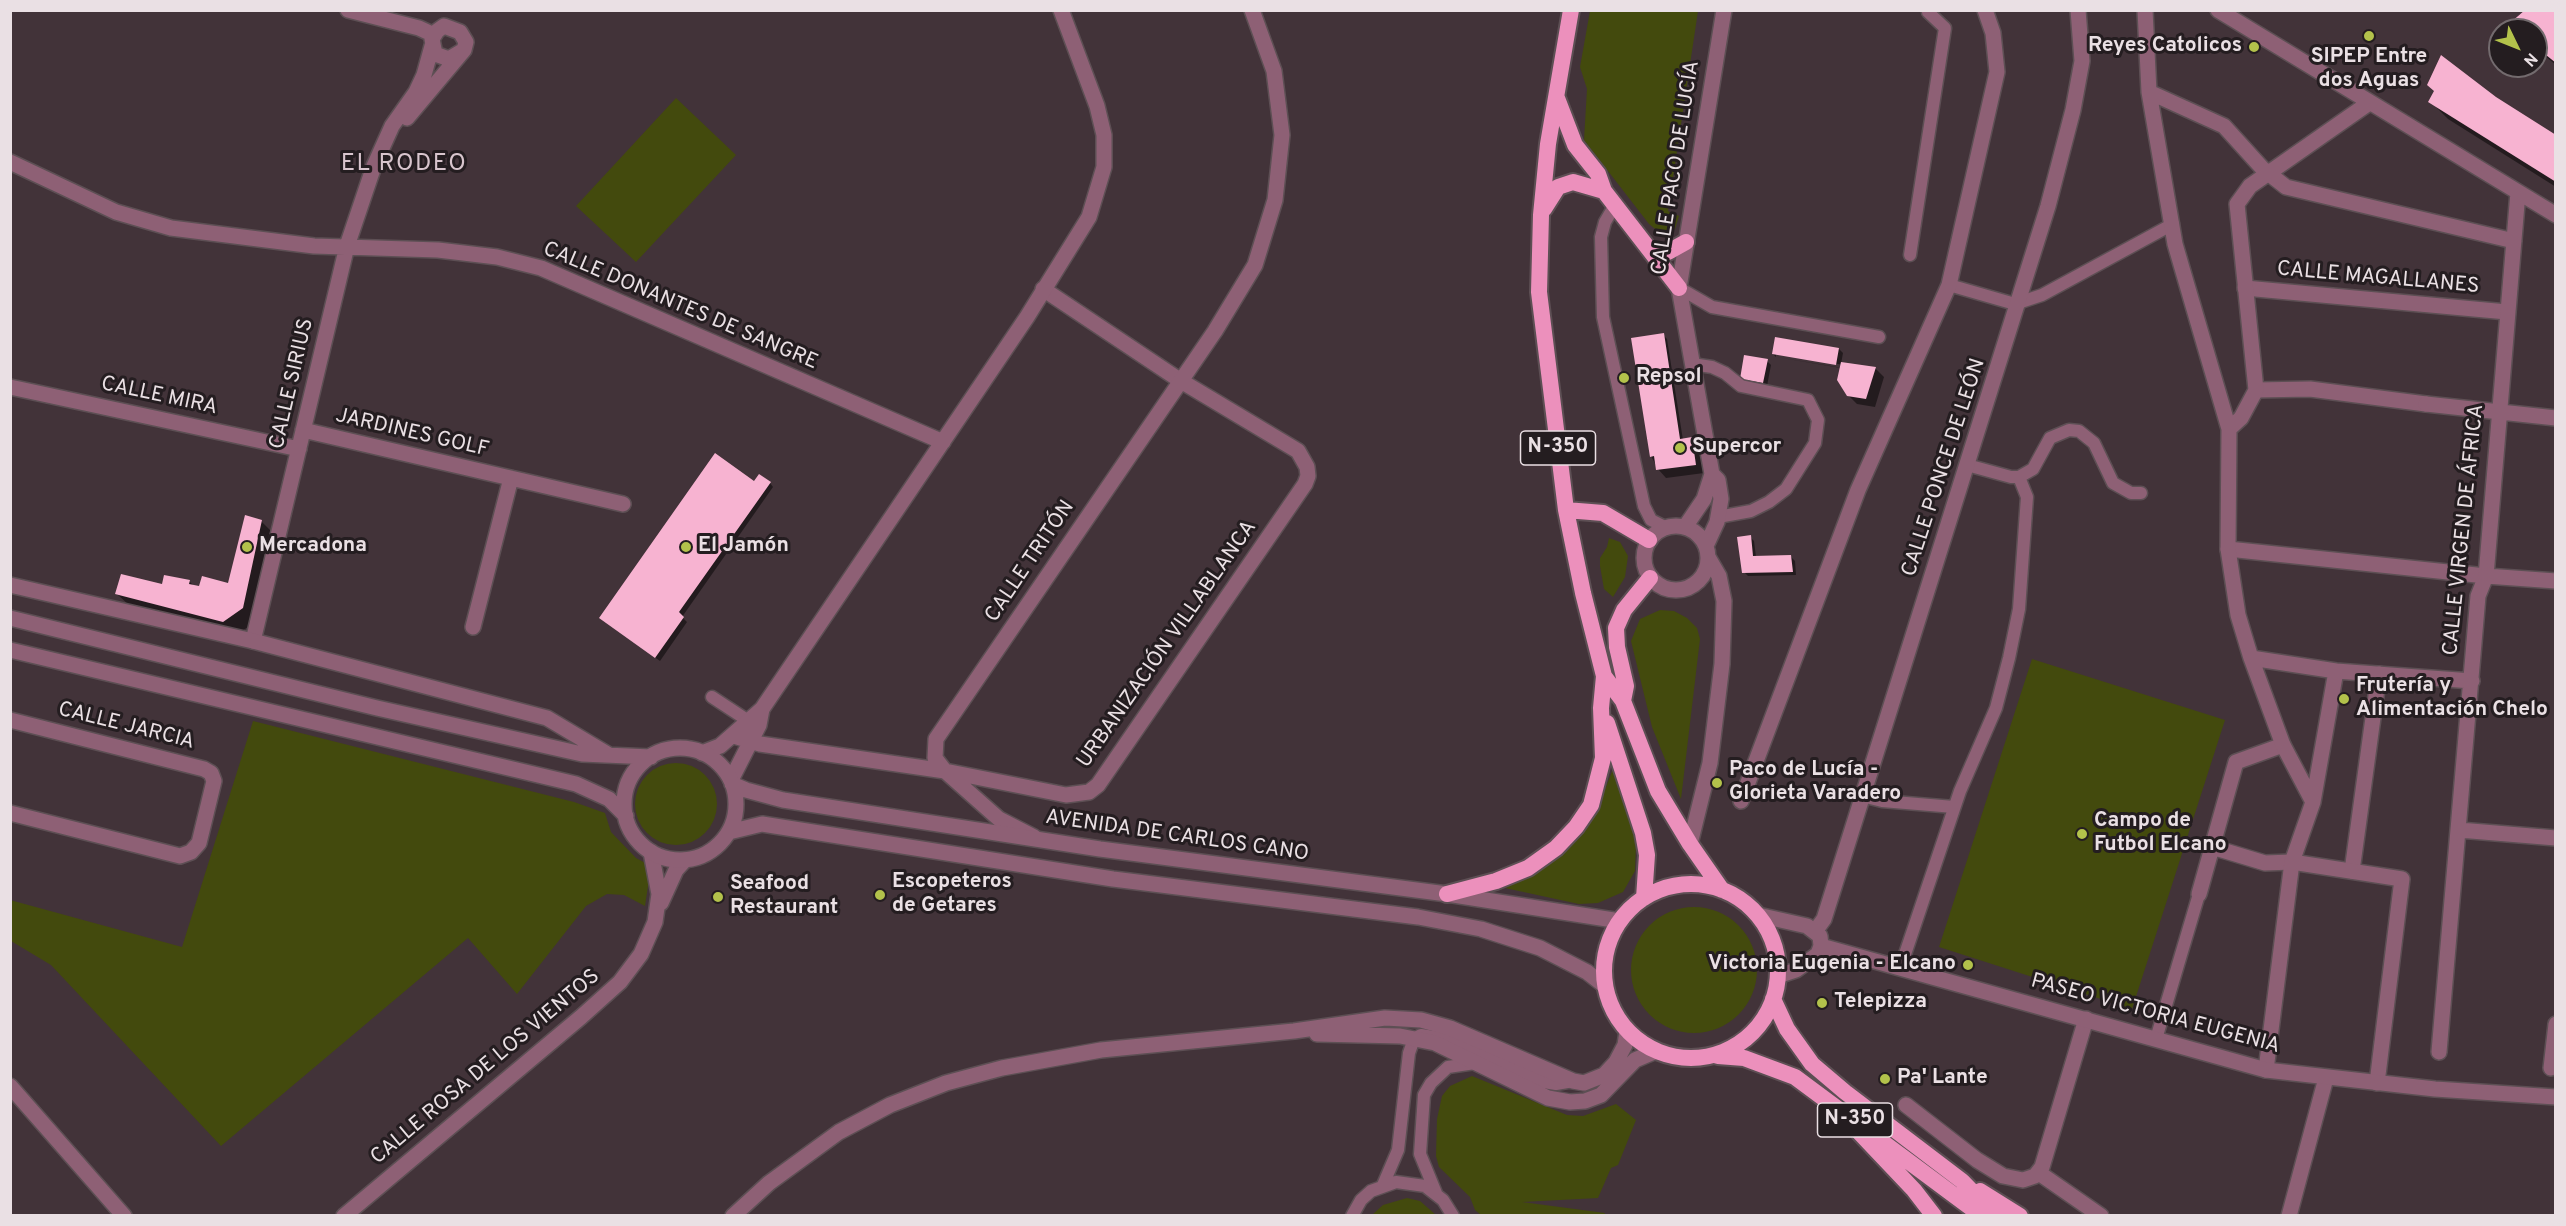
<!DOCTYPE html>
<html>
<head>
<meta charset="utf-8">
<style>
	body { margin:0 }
	#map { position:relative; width:2566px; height:1226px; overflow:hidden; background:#423339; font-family:Overpass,sans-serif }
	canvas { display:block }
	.frame { position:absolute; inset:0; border:12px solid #eae0e4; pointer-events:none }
	.north { position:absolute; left:2488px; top:18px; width:60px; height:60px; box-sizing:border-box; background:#241d20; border:2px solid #736b6e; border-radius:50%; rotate:133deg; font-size:16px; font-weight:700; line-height:24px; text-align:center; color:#eae0e4 }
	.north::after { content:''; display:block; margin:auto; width:21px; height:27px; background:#b3c24b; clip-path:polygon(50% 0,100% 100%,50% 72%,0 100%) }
</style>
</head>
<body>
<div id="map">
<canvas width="2566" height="1226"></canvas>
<div class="frame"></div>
<div class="north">N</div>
</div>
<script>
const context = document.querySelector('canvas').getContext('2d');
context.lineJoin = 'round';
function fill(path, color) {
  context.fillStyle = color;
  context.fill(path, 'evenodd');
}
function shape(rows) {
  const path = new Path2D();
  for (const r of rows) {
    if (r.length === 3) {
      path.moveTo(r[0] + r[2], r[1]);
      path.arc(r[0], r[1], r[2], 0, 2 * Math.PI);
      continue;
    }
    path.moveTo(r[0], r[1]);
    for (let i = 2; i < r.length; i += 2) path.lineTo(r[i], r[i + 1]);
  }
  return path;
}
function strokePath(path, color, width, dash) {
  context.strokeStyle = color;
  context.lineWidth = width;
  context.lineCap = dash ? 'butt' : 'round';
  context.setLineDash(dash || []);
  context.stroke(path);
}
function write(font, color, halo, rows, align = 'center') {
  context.font = font + ' Overpass,sans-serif';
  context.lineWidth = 6;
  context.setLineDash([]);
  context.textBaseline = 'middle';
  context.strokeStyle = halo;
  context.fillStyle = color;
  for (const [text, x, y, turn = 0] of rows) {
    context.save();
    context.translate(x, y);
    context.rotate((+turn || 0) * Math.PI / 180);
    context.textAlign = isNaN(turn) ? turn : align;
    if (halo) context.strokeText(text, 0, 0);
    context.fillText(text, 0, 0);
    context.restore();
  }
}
fill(shape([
	[1590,11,1698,11,1668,211,1679,216,1675,229,1667,233,1659,232,1649,224,1584,140,1587,89,1580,67],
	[676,98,736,155,636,262,576,206],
	[1609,538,1620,542,1628,556,1625,577,1613,597,1604,589,1600,566,1600,558,1607,547],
	[1660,610,1674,611,1687,618,1697,628,1700,639,1681,799,1652,727,1631,641,1640,619],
	[2032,659,2225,720,2132,1009,1939,947],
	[253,721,574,802,605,813,611,832,636,858,651,866,645,906,624,895,607,894,586,906,517,994,468,938,221,1146,51,965,11,941,10,900,182,947],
	[676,804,41],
	[1613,769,1630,817,1636,845,1635,871,1623,892,1598,903,1579,904,1505,888,1544,868,1577,838,1602,797],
	[1694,970,63],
	[1472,1076,1567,1115,1583,1116,1616,1104,1636,1120,1618,1165,1611,1168,1598,1198,1522,1202,1605,1213,1604,1215,1482,1216,1475,1210,1470,1197,1439,1167,1436,1156,1437,1119,1442,1096,1450,1086],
	[1407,1198,1420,1201,1436,1215,1372,1215,1383,1205]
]), '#434a0d');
fill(shape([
	[2527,10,2551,10,2556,14,2556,65,2539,51,2536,53,2536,30,2504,30],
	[2430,101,2556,137,2556,187,2448,119],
	[1663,335,1667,339,1683,440,1691,438,1700,447,1704,473,1666,478,1658,469,1651,456],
	[1776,339,1839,349,1843,353,1841,364,1875,368,1884,377,1875,407,1857,404,1848,395,1838,380,1841,368,1776,357,1843,368,1844,365,1776,354,1776,357,1773,354],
	[1767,361,1771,365,1767,386,1746,383,1742,379],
	[754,483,770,483,773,487,682,617,687,622,660,661,604,621],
	[261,521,275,535,256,622,237,634,131,607,117,594,189,581,195,587,229,585],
	[1750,537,1754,541,1756,557,1791,557,1795,561,1796,575,1748,576,1744,572]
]), '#0007');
fill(shape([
	[2525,10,2556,12,2556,63,2536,47,2536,30,2502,30],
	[2441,55,2496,97,2556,135,2556,182,2428,102,2434,91,2427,85],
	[1664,333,1680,439,1692,437,1696,465,1656,470,1654,456,1650,457,1631,338],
	[1775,337,1839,348,1836,365,1772,354],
	[1744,355,1768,359,1763,383,1740,379],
	[1841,362,1876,367,1866,399,1847,396,1837,380],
	[715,453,754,481,759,474,771,482,679,612,684,617,655,658,599,618],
	[245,515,262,520,243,608,223,622,115,594,121,574,162,584,164,575,190,580,189,584,199,586,202,576,228,583],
	[1751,535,1753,556,1791,555,1793,572,1742,573,1737,537]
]), '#f7b3d1');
const service = shape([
	[1615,205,1605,222,1601,237,1603,317,1644,506,1651,520,1665,527],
	[1910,255,1945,28,1928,12],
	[1949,285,2015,304,2042,295,2173,224],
	[1679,288,1712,307,1879,337],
	[1692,364,1712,367,1725,373,1741,386,1808,400,1818,420,1815,443,1786,489,1769,502,1751,511,1718,517],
	[1967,465,2011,477,2019,477,2033,469,2050,438,2069,430,2079,431,2094,443,2113,483,2131,493,2141,493],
	[712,697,747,720],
	[1862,796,1882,801,1954,807],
	[1901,966,1960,791,1996,708,2009,658,2019,609,2027,497,2019,477],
	[2156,1039,2199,894],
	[1383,1185,1398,1150,1409,1053,1414,1039,1421,1035,1446,1039,1544,1082,1556,1084,1573,1081],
	[1436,1193,1420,1154,1424,1095,1431,1083,1448,1067,1475,1063],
	[1352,1216,1361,1200,1371,1191,1396,1182,1425,1186,1443,1200,1453,1216]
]);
const pedestrian = shape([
	[2245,288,2507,312],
	[1043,289,1181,381],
	[2256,390,2310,389,2426,404],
	[2228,549,2486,576],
	[2212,847,2265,863,2292,862],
	[2352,871,2379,674],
	[2199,894,2236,762,2283,745]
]);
const minor = shape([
	[348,10,419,28,434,35],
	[2145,10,2149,92,2175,244,2229,429,2228,549,2238,615,2251,658,2283,745,2313,802],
	[2218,10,2556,215],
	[2149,92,2224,126,2263,169,2286,187,2514,241],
	[407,118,464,50,466,42,460,32,444,26,437,31,432,39,435,54,449,59,464,50],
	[10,162,116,212,171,228,314,246,438,250,497,257,541,268,943,442],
	[10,387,299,449],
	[2426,404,2556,418],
	[2229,429,2241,418,2256,390,2237,204,2250,186,2369,103],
	[303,430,623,504],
	[1676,558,32],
	[1685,527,1704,499,1712,474,1679,288,1724,10],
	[1706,546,1717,522,1721,499,1718,480,1712,474],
	[2486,576,2556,581],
	[473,627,511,478],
	[253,641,347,246,374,166,392,126,416,92,424,75,432,46],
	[2251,658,2336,671,2472,681],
	[10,720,204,769,211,773,214,781,199,843,191,852,180,856,10,813],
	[734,736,760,744,945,771,1066,795,1089,792,1098,785,1305,484,1308,476,1307,467,1298,451,1181,381],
	[702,753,720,746,762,709,1027,317,1089,217,1104,167,1104,135,1097,106,1061,10],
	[731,780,759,725,762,709],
	[1741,801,1858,490,1949,285,1997,72,1993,33,1985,10],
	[2459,830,2556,838],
	[1034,837,999,819,945,771,935,758,936,739,1215,331,1255,265,1275,200,1282,135,1274,71,1252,10],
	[1690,844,1710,763,1722,664,1724,601,1719,576,1708,557],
	[2292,862,2402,879,2377,1083],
	[661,903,676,870,685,860],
	[1816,930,1824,919,2048,206,2073,110,2082,61,2078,10],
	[1317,1034,1400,1036,1435,1043,1548,1098,1570,1102,1585,1101,1601,1095,1635,1060,1656,1051],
	[2439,1052,2478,596,2486,576,2518,192],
	[2551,1068,2556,1024],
	[2266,1070,2292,862,2313,802,2336,671],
	[10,1086,124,1216],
	[1906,1105,1977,1160,2003,1176,2023,1180,2035,1176,2042,1167,2086,1019],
	[2039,1173,2101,1216],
	[344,1216,581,1017,620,982,641,954,655,922,659,894,651,852],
	[733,1216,769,1183,839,1132,890,1105,946,1083,1002,1068,1101,1050,1294,1031,1385,1018,1421,1020,1450,1028,1573,1081,1584,1083,1604,1075,1616,1062,1625,1045,1627,1031],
	[2289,1216,2326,1078]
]);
const tertiary = shape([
	[10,585,253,641,547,718,609,755],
	[10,618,377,708,582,754,651,757],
	[10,650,576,784,609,799,626,816],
	[680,804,56],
	[732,784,746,790,783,800,1100,849,1447,894,1620,921],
	[729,832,762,824,1113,879,1418,917,1481,929,1540,948,1587,972,1605,986],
	[1758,915,1807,926,1820,936,1821,946,1818,954,1796,970,1778,976],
	[1821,946,2266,1070,2435,1089,2556,1097]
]);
const trunk = shape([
	[1557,98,1575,145,1598,174,1604,191,1679,288],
	[1544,209,1558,187,1573,182,1604,191],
	[1651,252,1668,252,1686,242],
	[1566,510,1603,513,1649,540],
	[1604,676,1623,701,1658,791,1690,844,1722,890],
	[1623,701,1626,686,1617,647,1616,628,1624,610,1650,578],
	[1607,723,1643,833,1647,855,1644,898],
	[1691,971,87],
	[1447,894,1496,881,1528,868,1556,848,1576,827,1591,805,1603,758,1601,708,1604,676,1583,593,1566,510,1539,292,1541,215,1548,144,1571,10],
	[1773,999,1787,1029,1812,1064,1845,1092,1962,1181,1996,1216],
	[1718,1056,1744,1058,1795,1077,1982,1216],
	[1859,1132,1914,1190,1934,1216],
	[1980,1191,2020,1216]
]);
strokePath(service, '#5d4f54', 15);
strokePath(pedestrian, '#5d4f54', 18);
strokePath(minor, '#5d4f54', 18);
strokePath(tertiary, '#5d4f54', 18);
strokePath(trunk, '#5d4f54', 20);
strokePath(service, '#8e6075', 12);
strokePath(pedestrian, '#8e6075', 15);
strokePath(minor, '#8e6075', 15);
strokePath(tertiary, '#8e6075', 15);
strokePath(trunk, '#ec90bc', 16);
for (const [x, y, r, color] of [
	[2369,36,6,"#b3c24b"],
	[2254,47,6,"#b3c24b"],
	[1624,378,6,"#b3c24b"],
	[1680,448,6,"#b3c24b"],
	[247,547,6,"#b3c24b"],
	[686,547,6,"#b3c24b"],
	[2344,699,6,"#b3c24b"],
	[1717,783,6,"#b3c24b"],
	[2082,834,6,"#b3c24b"],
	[880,895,6,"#b3c24b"],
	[718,897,6,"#b3c24b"],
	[1968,965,6,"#b3c24b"],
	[1822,1003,6,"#b3c24b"],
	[1885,1079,6,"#b3c24b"]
]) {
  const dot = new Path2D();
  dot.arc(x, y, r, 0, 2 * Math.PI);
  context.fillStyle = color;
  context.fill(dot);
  strokePath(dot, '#241d20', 2);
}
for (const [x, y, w] of [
	[1558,448,75],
	[1855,1120,75]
]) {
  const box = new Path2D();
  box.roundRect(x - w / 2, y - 17, w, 34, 4.5);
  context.fillStyle = '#241d20';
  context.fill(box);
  strokePath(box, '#eae0e4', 1.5);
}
write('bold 20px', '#eae0e4', null, [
	["N-350",1558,448],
	["N-350",1855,1120]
]);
write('bold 21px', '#eae0e4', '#241d20', [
	["Reyes Catolicos",2242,47,"right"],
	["SIPEP Entre",2369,58,"center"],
	["dos Aguas",2369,82,"center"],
	["Repsol",1636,378],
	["Supercor",1692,448],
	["Mercadona",259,547],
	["El Jamón",698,547],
	["Frutería y",2356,687],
	["Alimentación Chelo",2356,711],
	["Paco de Lucía -",1729,771],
	["Glorieta Varadero",1729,795],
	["Campo de",2094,822],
	["Futbol Elcano",2094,846],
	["Escopeteros",892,883],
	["de Getares",892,907],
	["Seafood",730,885],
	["Restaurant",730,909],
	["Victoria Eugenia - Elcano",1956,965,"right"],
	["Telepizza",1834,1003],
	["Pa' Lante",1897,1079]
], 'left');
write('21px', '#eae0e4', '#241d20', [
	["CALLE PACO DE LUCÍA",1677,168,-81],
	["CALLE MAGALLANES",2378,279,5],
	["CALLE DONANTES DE SANGRE",680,307,23],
	["CALLE SIRIUS",293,384,-77],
	["CALLE MIRA",159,397,12],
	["JARDINES GOLF",412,434,13],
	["CALLE PONCE DE LEÓN",1945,468,-72],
	["CALLE VIRGEN DE ÁFRICA",2465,530,-84],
	["CALLE TRITÓN",1031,562,-56],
	["URBANIZACIÓN VILLABLANCA",1168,645,-55],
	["CALLE JARCIA",126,727,14],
	["AVENIDA DE CARLOS CANO",1177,837,8],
	["PASEO VICTORIA EUGENIA",2155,1015,15],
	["CALLE ROSA DE LOS VIENTOS",486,1068,-40]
]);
context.letterSpacing = '1.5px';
write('24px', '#d8c5cd', '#241d20', [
	["EL RODEO",404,165]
]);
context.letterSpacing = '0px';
</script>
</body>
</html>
